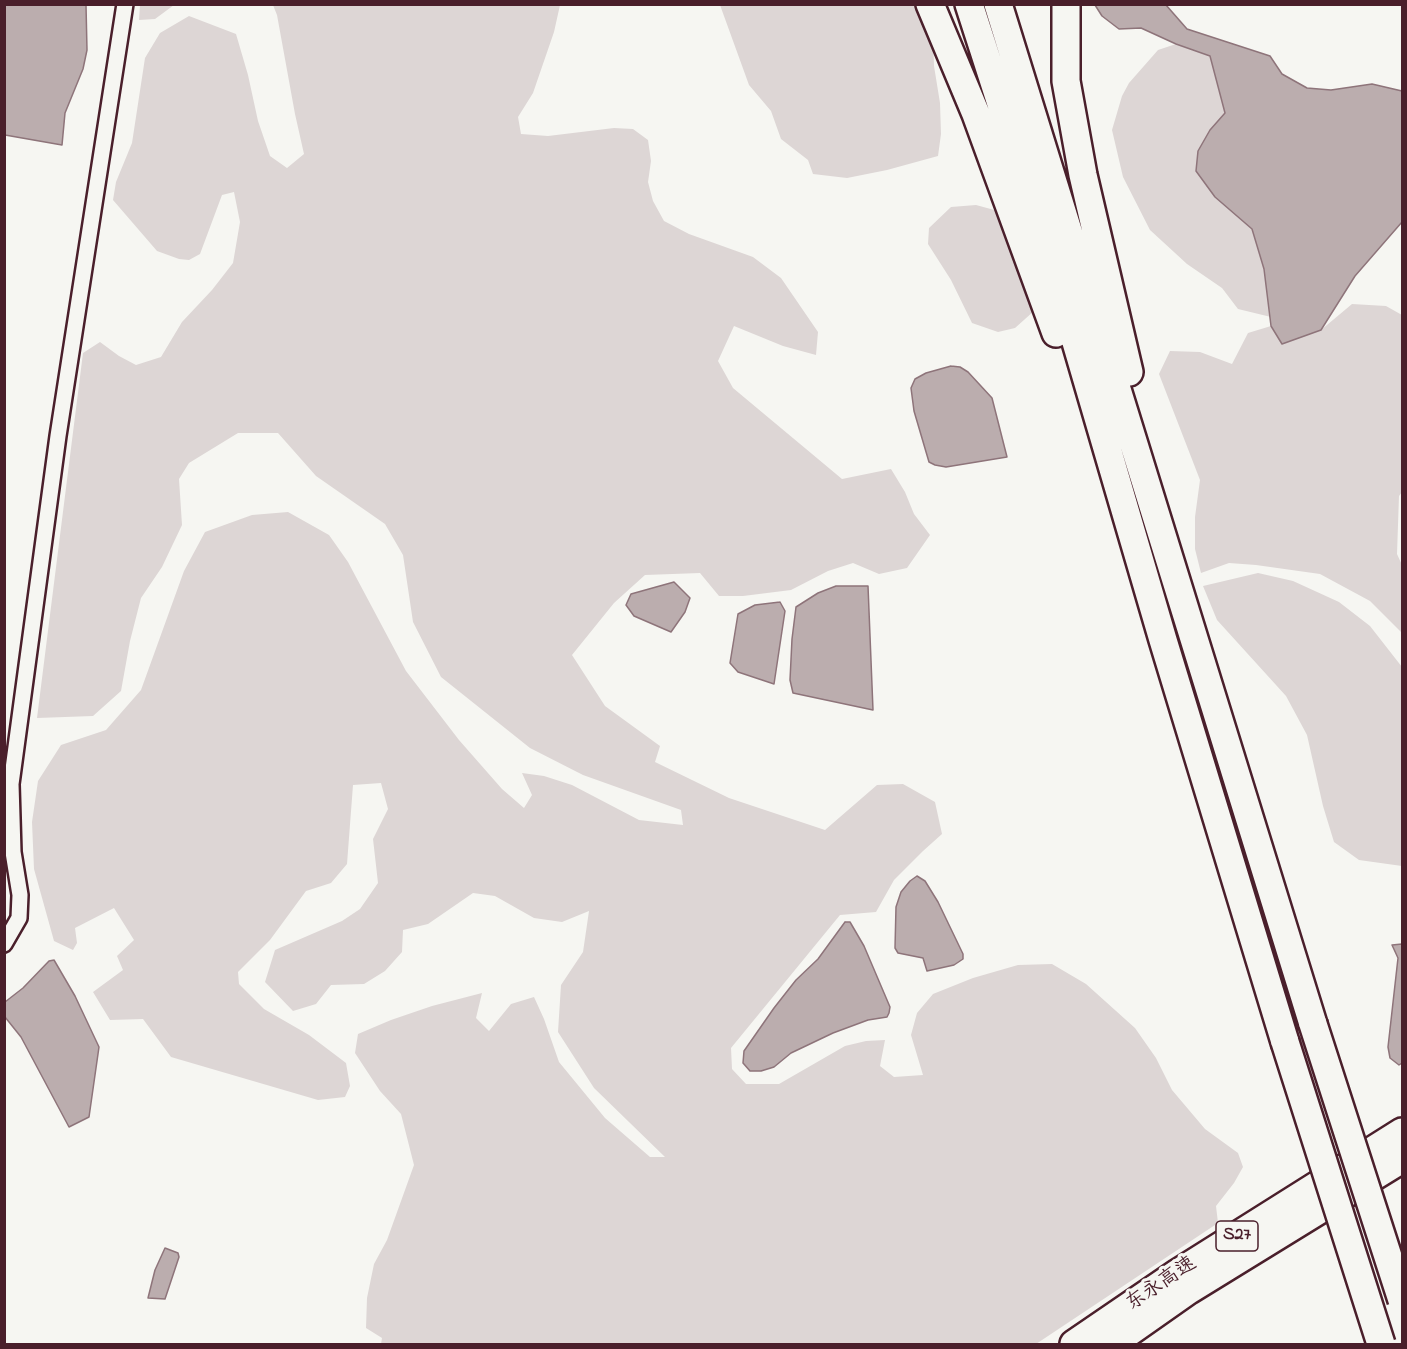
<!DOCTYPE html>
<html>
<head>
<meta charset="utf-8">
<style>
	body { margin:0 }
	#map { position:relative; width:1407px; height:1349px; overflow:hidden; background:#f6f6f2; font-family:"Indie Flower",sans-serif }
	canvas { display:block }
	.frame { position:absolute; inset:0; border:6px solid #4a1f2b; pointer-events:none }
</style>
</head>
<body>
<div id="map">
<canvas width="1407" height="1349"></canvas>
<div class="frame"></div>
</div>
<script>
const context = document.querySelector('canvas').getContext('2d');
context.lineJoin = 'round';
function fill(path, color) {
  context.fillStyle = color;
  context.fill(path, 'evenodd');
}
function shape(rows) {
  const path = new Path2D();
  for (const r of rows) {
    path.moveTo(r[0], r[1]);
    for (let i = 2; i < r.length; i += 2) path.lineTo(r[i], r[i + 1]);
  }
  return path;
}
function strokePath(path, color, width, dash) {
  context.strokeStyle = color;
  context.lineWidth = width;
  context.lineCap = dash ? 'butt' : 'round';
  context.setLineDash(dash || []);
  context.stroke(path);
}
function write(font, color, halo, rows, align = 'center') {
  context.font = font + ' "Indie Flower","LXGW WenKai TC",sans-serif';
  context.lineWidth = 6;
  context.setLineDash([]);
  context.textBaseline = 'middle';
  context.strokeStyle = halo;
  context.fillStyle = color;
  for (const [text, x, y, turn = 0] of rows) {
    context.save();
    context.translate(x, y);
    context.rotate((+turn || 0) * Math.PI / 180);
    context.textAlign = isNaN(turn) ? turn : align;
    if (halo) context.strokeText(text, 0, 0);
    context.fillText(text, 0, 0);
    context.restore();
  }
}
fill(shape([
	[140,5,140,4,174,5,155,19,139,20],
	[273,5,560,5,554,32,533,93,518,117,521,134,548,136,614,128,633,129,648,140,651,161,648,182,653,201,664,221,689,234,753,257,781,278,818,332,816,355,783,346,734,326,718,361,733,388,842,479,891,469,905,492,914,514,930,535,907,568,879,574,853,563,828,571,791,590,743,596,719,596,700,573,645,575,614,603,572,655,605,706,660,746,655,762,729,798,825,830,877,785,903,784,935,802,942,834,923,851,894,880,876,912,840,915,731,1048,732,1069,746,1084,779,1084,845,1046,866,1041,885,1040,880,1066,894,1077,923,1075,911,1035,917,1013,933,994,973,978,1018,965,1052,964,1086,984,1135,1028,1156,1058,1172,1090,1205,1129,1238,1153,1243,1167,1234,1183,1216,1206,1218,1223,1036,1344,381,1344,382,1338,366,1328,367,1298,374,1264,387,1240,414,1165,401,1114,380,1091,355,1053,358,1034,391,1020,432,1006,482,993,476,1018,489,1031,511,1004,534,997,544,1019,559,1062,605,1118,650,1157,665,1157,594,1088,558,1032,561,985,583,952,589,911,562,922,534,918,495,896,473,893,428,924,403,930,402,952,385,971,364,984,331,985,316,1004,293,1011,265,982,275,950,342,921,360,909,378,883,373,839,388,809,381,783,353,785,347,864,331,883,306,891,270,940,238,972,239,984,264,1009,309,1035,346,1063,350,1086,345,1097,318,1100,171,1057,143,1019,110,1020,93,992,123,970,117,956,134,940,114,908,75,928,77,943,73,950,54,941,34,869,32,822,38,781,61,745,106,730,141,690,184,571,205,532,252,515,288,512,329,535,348,562,406,671,459,740,502,789,524,808,532,795,522,773,544,776,572,785,639,820,683,825,681,810,583,775,530,748,441,677,413,622,403,555,385,524,316,476,278,433,238,433,189,463,179,479,182,525,162,567,141,598,130,641,121,691,93,716,37,718,83,353,100,342,119,356,136,365,161,357,182,322,212,290,233,263,240,222,234,192,222,195,200,254,189,260,179,259,157,251,113,200,116,182,132,143,145,58,160,33,189,16,236,34,248,75,258,121,270,156,287,168,304,154,295,114,277,15],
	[720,5,920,5,933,34,934,66,940,103,941,134,938,156,887,170,847,178,813,174,808,160,781,139,771,111,749,85],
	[1176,44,1210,56,1225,113,1210,130,1198,151,1196,171,1215,197,1252,229,1264,269,1271,317,1238,309,1222,288,1187,264,1150,230,1123,177,1112,130,1122,96,1129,83,1158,50],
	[976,205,998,211,1034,311,1015,328,998,332,972,323,951,280,928,244,929,228,951,207],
	[1352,304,1386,306,1402,315,1402,492,1399,496,1397,554,1402,565,1402,633,1370,601,1320,574,1256,565,1229,563,1201,573,1195,549,1195,517,1200,480,1159,374,1170,351,1200,352,1232,364,1248,333,1271,326,1282,344,1321,330],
	[1258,573,1293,581,1339,602,1370,626,1402,667,1402,866,1359,860,1334,842,1323,806,1307,735,1286,696,1217,620,1203,586]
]), '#ddd6d5');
const water = shape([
	[4,5,86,5,87,50,83,69,65,113,62,145,5,135,4,5],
	[1095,5,1166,5,1187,29,1270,56,1282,74,1307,88,1331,90,1372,84,1402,91,1402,222,1355,276,1321,330,1282,344,1271,326,1264,269,1252,229,1215,197,1196,171,1198,151,1210,130,1225,113,1210,56,1176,44,1141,28,1119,29,1102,16,1095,5],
	[951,366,960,367,968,372,992,398,1007,457,946,467,935,465,929,462,914,411,911,388,915,379,926,373,951,366],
	[674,582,690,598,685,612,671,632,634,616,626,605,631,594,674,582],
	[836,586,868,586,873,710,793,693,790,680,792,639,796,607,818,593,836,586],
	[780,602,785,611,774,684,738,672,730,663,738,614,755,605,780,602],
	[917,876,925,881,938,902,963,954,963,959,954,965,927,971,923,958,898,953,895,948,896,907,901,892,910,881,917,876],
	[845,922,850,922,864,946,890,1007,889,1013,887,1017,868,1020,833,1033,791,1053,774,1067,761,1071,750,1071,743,1063,744,1051,774,1008,796,980,818,959,845,922],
	[1402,944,1402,1063,1399,1065,1390,1058,1388,1047,1398,958,1392,945,1402,944],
	[54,960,75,996,99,1047,89,1117,69,1127,21,1037,5,1017,5,1002,23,988,49,961,54,960],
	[165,1248,178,1253,179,1257,165,1299,148,1298,155,1270,165,1248]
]);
fill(water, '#bbadae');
strokePath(water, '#8e747a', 1.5);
const street = shape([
	[4,944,19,918,20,895,13,852,11,784,58,436,125,4]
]);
const highway = shape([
	[930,4,976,114,1056,333],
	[969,4,1059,284,1163,640,1285,1042],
	[998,4,1313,1024],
	[1066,4,1066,81,1083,175,1129,372],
	[1074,1344,1178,1273,1402,1132],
	[1112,1344,1189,1290,1402,1159]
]);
strokePath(street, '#4a1f2b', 20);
strokePath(highway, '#4a1f2b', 32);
strokePath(street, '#f6f6f2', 15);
strokePath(highway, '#f6f6f2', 27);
const highwayBridge = shape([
	[1313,1024,1402,1300],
	[1285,1042,1381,1344]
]);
strokePath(highwayBridge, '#4a1f2b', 32, []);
strokePath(highwayBridge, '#f6f6f2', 27);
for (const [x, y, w] of [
	[1237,1236,42]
]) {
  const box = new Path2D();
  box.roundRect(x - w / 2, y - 15, w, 30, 4.5);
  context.fillStyle = '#f6f6f2';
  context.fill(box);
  strokePath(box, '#4a1f2b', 1.5);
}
write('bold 18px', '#4a1f2b', null, [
	["S27",1237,1236]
]);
write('20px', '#4a1f2b', '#f6f6f2', [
	["东永高速",1162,1285,-34]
]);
</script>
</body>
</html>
